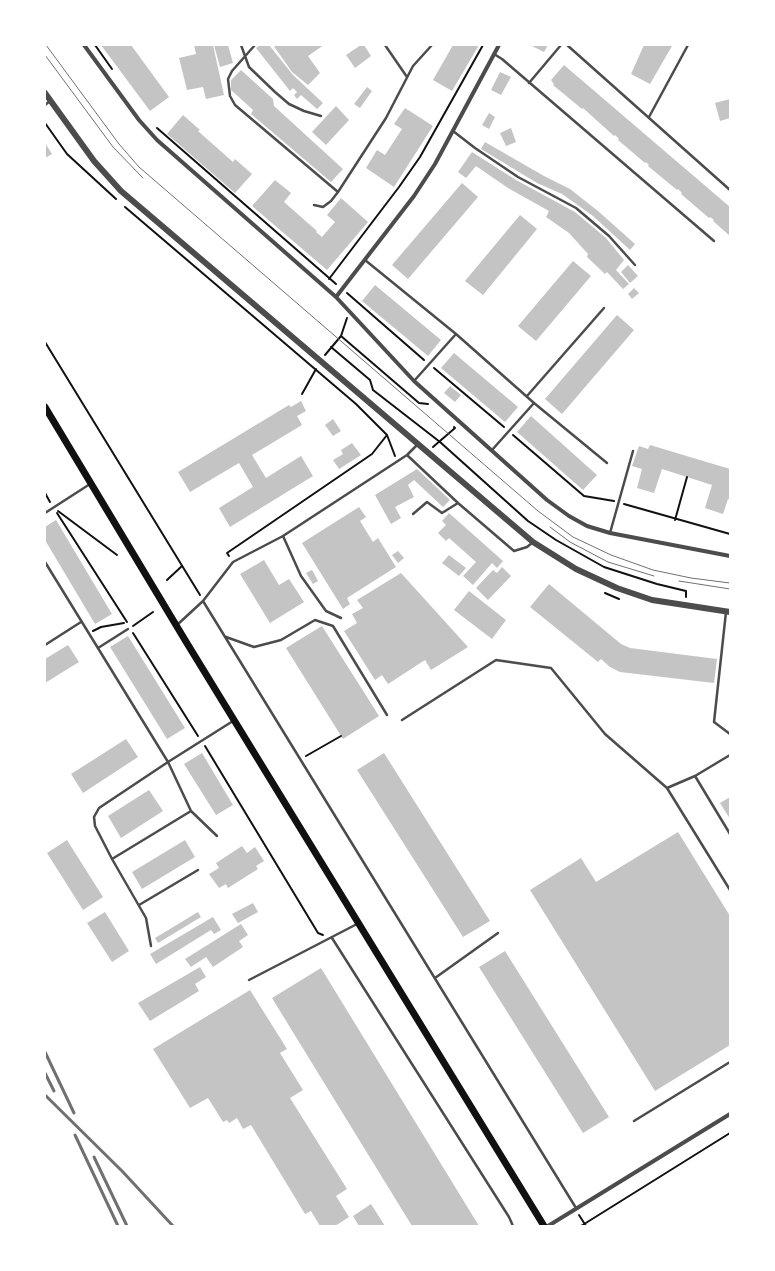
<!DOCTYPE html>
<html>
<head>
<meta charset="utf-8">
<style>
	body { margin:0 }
	#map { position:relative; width:775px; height:1271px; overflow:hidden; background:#fff; font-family:"Playfair Display",serif }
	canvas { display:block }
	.frame { position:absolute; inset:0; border:46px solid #fff; pointer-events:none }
</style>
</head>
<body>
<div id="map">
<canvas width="775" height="1271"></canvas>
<div class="frame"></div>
</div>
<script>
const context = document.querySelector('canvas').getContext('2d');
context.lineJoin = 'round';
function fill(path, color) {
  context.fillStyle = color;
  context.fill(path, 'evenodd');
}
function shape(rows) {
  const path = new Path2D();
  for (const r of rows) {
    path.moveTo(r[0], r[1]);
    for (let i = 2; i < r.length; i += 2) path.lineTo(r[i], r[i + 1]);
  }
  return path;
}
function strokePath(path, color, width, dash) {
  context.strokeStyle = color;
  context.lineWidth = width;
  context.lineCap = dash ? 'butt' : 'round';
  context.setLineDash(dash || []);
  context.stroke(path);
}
fill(shape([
	[101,45,131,45,169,97,150,111],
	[194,45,213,45,224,95,206,99,203,87,187,90,179,58,196,54],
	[214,45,228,45,233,63,220,67],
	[260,45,269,45,293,75,323,103,317,109,301,95,297,99,294,95,297,92,293,88,290,91,256,48],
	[273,45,324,45,308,56,320,73,308,85,292,72],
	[361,45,364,45,371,56,355,68,346,55],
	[453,45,479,45,452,91,433,80],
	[530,45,548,45,544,52],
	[644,45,672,46,650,84,631,74],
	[564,65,730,207,730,236,713,221,714,220,710,217,709,218,681,194,682,193,678,189,677,190,648,166,649,165,646,162,645,163,618,140,619,139,615,135,614,136,583,108,582,109,553,85,554,84,551,80],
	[241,70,273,99,274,106,343,169,331,182,251,114,253,110,231,90,231,80],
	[500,72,511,77,501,95,491,90],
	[367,87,372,91,360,108,354,104],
	[730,99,730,118,720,121,715,103],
	[336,106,349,120,326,145,312,132],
	[405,108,433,126,394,187,366,168,377,150,385,155,402,129,394,124],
	[489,113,495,117,489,129,482,125],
	[183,115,200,130,198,131,233,162,235,159,252,174,235,193,167,134],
	[511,128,516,142,506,146,500,133],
	[485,142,544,176,570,189,598,211,635,244,630,250,593,216,562,194,537,183,481,149],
	[45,143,52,154,45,158],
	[472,152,516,180,575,212,606,238,624,260,616,270,629,284,623,289,607,272,605,274,587,257,588,254,569,233,546,217,549,211,508,188,476,166,466,178,458,172],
	[275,180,291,193,284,202,317,231,316,232,322,237,335,222,327,215,341,198,368,222,327,270,252,206],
	[462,183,478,197,408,279,392,265],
	[520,215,537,229,483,295,465,281],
	[573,261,591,276,536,341,518,326],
	[628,265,638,276,630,283,621,272],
	[375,285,441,340,428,356,362,301],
	[634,288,639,293,632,299,628,294],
	[617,315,634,330,562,414,545,399],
	[454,353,518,407,505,422,441,368],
	[450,386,461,395,455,402,444,393],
	[301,401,306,411,297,416,302,425,252,455,266,478,301,456,313,476,230,527,219,508,253,487,239,463,190,492,178,472,289,405,291,407],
	[531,416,597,475,583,490,517,432],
	[333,419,341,431,333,436,325,425],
	[352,443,361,455,339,469,333,460,343,454,341,450],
	[650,445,730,469,730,499,728,499,723,514,705,508,712,485,662,469,654,493,637,488,642,469,632,466,639,446,648,449],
	[417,469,450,500,443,507,414,480,408,485,414,497,395,507,401,518,391,524,375,495],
	[359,507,366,517,360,521,373,542,378,538,396,567,347,598,350,604,343,609,302,543],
	[449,513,503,561,497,568,492,563,473,585,463,576,476,562,449,538,446,541,438,533,446,525,442,521],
	[56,520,112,614,95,624,45,540,45,527],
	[398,551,404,558,398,563,392,555],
	[449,555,466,568,459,576,442,563],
	[264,560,279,585,289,579,304,602,270,623,240,574],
	[502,567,511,576,488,600,476,588,493,570,497,573],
	[312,570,318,581,313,584,306,573],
	[401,573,468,647,431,670,425,660,388,684,382,675,375,680,344,631,357,623,352,614,363,608,357,600],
	[549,584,621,644,630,648,717,659,714,683,620,672,610,667,601,659,598,662,530,607],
	[469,591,506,620,492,639,454,610],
	[322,626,379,716,343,739,286,648],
	[128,636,185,728,167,739,110,647],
	[68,645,79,662,45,683,45,659],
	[126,739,138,757,83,793,71,774],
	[202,753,233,805,216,815,184,764],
	[384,753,490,921,463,937,357,770],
	[149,790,163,811,121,838,108,816],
	[730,797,730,819,720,803],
	[678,832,730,916,730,1045,655,1091,530,890,581,858,596,882],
	[67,840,103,897,83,910,47,853],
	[185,840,195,857,142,889,132,872],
	[242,846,247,853,255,847,264,861,256,866,258,869,228,888,226,884,219,888,209,874,219,868,216,863],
	[253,903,258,912,238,923,232,914],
	[105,912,129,951,112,962,87,923],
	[198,912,201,917,158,943,155,938],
	[213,917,221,930,214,934,211,930,156,964,150,954],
	[241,924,248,935,239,941,243,947,213,967,206,957,191,967,185,959],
	[505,951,609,1117,583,1133,479,967],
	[200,967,206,977,195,984,199,991,150,1021,138,1003],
	[321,968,479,1226,412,1226,272,998],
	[250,990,287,1049,280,1053,303,1090,290,1098,347,1189,336,1196,349,1217,335,1226,320,1226,311,1211,305,1214,251,1125,243,1129,237,1118,229,1123,227,1120,223,1122,208,1098,190,1108,153,1049],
	[371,1204,385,1226,359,1226,353,1216]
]), '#c4c4c4');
strokePath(shape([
	[95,45,112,69],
	[45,123,67,154,116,199],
	[157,128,336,284],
	[125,207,356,404,387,435,372,454,227,553,229,556],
	[329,279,399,187,420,157,483,45],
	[347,293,424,360],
	[341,336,419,403,428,404],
	[45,342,200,595],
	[331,347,370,380,373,390,440,442,528,521,556,540,604,567,657,584,686,591,686,597],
	[325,355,341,336,347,318],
	[434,368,504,427],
	[302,394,316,369],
	[387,435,395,456],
	[513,435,584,496,614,501],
	[433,447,455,428,454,427],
	[45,493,50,502],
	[624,504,730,534],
	[58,511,117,555],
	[57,513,127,622],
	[675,520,687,477],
	[167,580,182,566],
	[605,593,619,599],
	[133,626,153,612],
	[93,631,101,627,124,623],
	[133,633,198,736],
	[205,746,318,933,323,935],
	[306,756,341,736],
	[579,1215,586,1226],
	[581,1226,730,1133]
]), '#111', 2);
strokePath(shape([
	[241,45,249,67,275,92,289,104,304,111,321,116],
	[255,45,232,71,228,79,230,96,235,105,338,192],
	[385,45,407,77],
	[567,45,730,190],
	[494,54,502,59,714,241],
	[529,83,561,45],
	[45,105,50,101],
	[649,117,688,45],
	[453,131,475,148,518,177,576,208,609,236,635,265],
	[314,205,323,207,331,201,338,192,386,118,413,66,432,45],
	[365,260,456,334,534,403,607,463],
	[414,381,456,334],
	[527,396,604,308],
	[492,450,534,403],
	[407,455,458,503,514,551,527,547,532,543],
	[45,513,90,484],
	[413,514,427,502,442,513,458,503],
	[610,533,633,451],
	[283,536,301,576,326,611,341,618],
	[45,562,168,762,191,811,217,836],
	[203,601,576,1208],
	[726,612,714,722,730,734],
	[177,625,203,601,233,562,283,536,407,455,418,444],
	[226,637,254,647,281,640,315,620,333,626,387,715],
	[45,645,81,622],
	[98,648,128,629],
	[402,720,496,660,551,668,605,734,667,788,695,776,730,755],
	[695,776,730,834],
	[667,788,730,890],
	[112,859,191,811],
	[139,905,198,870],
	[332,938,509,1217,513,1226],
	[151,946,146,918,112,859,95,826,94,817,99,808,168,762,233,721],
	[435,978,498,933],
	[249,980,357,924],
	[634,1121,730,1062]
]), '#4c4c4c', 2.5);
strokePath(shape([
	[84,45,139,120,157,140,336,297,414,381,547,500,569,516,587,526,610,533,730,556],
	[336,297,414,196,435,164,499,45],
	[548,1226,730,1114]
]), '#4c4c4c', 4);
strokePath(shape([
	[45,93,94,161,121,191,533,542,576,569,617,588,652,600,730,612]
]), '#4c4c4c', 6);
strokePath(shape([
	[45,407,185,640,544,1226]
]), '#111', 7);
strokePath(shape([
	[46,45,119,144,139,167,538,511,573,537,611,555,653,570,691,578,730,583],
	[45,55,113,147,143,178],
	[550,527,570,542,608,562,654,576],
	[679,581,730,589]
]), '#707070', 1);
strokePath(shape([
	[45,1052,74,1113],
	[45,1073,54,1091],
	[45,1095,122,1171,173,1226],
	[75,1135,118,1226],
	[94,1157,127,1226]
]), '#707070', 3);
</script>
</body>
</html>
